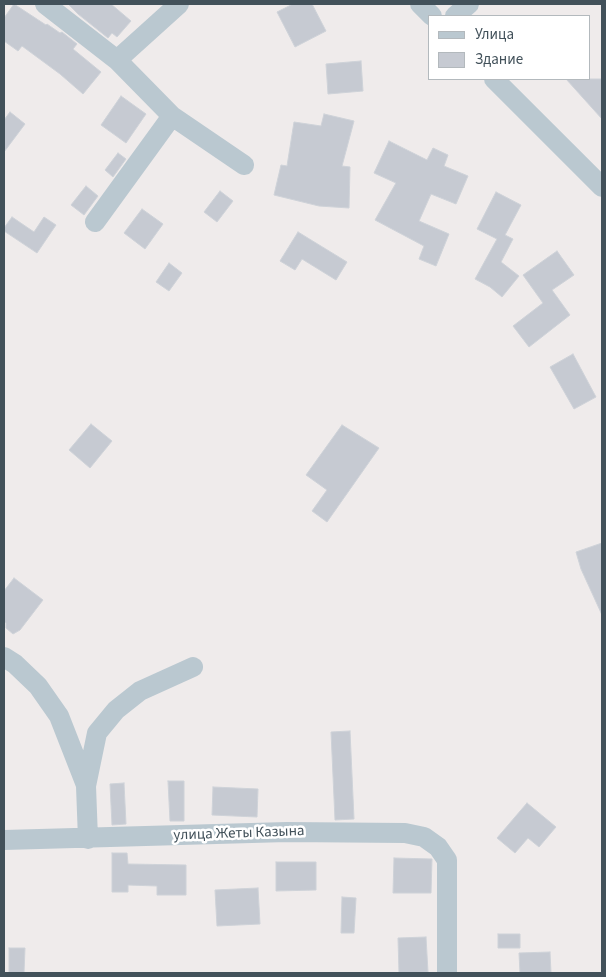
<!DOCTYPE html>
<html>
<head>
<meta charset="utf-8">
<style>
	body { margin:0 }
	#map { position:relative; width:606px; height:977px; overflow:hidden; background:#efebeb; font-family:"Source Sans 3",sans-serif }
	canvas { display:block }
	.frame { position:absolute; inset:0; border:5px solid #42515a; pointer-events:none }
	.legend { position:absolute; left:428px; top:15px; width:162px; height:65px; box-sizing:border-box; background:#fff; border:1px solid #b3b9bd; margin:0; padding:6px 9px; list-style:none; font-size:15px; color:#42515a }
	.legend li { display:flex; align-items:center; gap:10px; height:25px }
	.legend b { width:25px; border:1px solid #b3b9bd }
</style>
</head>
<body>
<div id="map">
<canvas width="606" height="977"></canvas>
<div class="frame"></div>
<ul class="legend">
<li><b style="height:6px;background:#bac8d0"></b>Улица</li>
<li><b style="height:14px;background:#c6cad2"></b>Здание</li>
</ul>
</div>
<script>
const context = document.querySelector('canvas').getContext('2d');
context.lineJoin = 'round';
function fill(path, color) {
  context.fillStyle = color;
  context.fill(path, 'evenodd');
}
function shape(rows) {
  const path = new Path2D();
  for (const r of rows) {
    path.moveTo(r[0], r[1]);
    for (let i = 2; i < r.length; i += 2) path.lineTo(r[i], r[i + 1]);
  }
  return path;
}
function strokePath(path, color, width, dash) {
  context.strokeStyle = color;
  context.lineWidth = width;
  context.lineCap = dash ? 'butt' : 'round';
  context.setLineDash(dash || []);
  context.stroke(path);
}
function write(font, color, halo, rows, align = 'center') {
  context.font = font + ' "Source Sans 3",sans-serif';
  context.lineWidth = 5;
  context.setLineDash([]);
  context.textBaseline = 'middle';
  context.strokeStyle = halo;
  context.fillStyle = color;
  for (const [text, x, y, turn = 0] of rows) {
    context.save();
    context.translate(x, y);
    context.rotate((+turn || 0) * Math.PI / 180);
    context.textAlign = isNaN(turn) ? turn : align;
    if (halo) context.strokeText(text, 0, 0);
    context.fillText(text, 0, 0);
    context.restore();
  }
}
const building = shape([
	[14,4,46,25,47,24,60,33,62,32,77,44,73,49,101,72,83,94,60,74,22,46,18,51,4,41,4,18,14,4],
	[68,4,111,4,131,21,117,37,112,33,108,38,78,14,68,4],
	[293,4,312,4,326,31,295,47,277,12,293,4],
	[361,61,363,91,328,94,326,64,361,61],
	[566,79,602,79,602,119,566,79],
	[121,96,146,114,126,143,101,125,121,96],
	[10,112,25,124,4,152,4,120,10,112],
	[324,114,354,121,342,166,350,167,349,208,319,206,274,195,281,165,287,166,294,122,321,126,324,114],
	[389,141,427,160,433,148,448,155,444,166,468,176,456,204,431,194,419,221,449,234,436,266,419,259,424,246,375,220,396,183,374,173,389,141],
	[118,153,126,159,113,177,105,170,118,153],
	[86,186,98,196,84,215,71,205,86,186],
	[220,191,233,201,217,222,204,212,220,191],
	[496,192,521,205,505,235,513,239,501,262,519,276,502,297,490,287,475,279,497,239,477,229,496,192],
	[142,209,163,224,145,249,124,233,142,209],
	[12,217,34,232,44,217,56,225,37,253,4,231,4,228,12,217],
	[298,232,347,262,336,280,302,259,295,270,280,261,298,232],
	[557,251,574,275,552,290,570,315,529,347,513,326,543,303,523,275,557,251],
	[169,263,182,273,169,291,156,282,169,263],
	[573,354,596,397,574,409,550,367,573,354],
	[91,424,112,441,90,468,69,450,91,424],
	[342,425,379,448,327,522,312,511,327,490,306,475,342,425],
	[602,543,602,615,581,569,576,552,602,543],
	[14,578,43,600,20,630,13,634,6,628,6,623,4,621,4,591,14,578],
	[350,731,354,819,335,820,331,732,350,731],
	[168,781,184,781,184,821,170,821,168,781],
	[124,783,126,824,112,825,110,784,124,783],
	[213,787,258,789,257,817,212,815,213,787],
	[527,803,556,827,539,847,528,838,515,853,497,838,527,803],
	[112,853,127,853,128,864,186,865,186,895,157,895,157,886,128,885,128,892,112,892,112,853],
	[394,858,432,859,431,893,393,893,394,858],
	[276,862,316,862,316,890,276,891,276,862],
	[258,888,260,924,217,926,215,890,258,888],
	[342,897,356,898,354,933,341,933,342,897],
	[498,934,520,934,520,948,498,948,498,934],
	[426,937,428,972,399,973,398,938,426,937],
	[9,948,25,948,24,973,9,973,9,948],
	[550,952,551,973,520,973,519,953,550,952]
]);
fill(building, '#c6cad2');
strokePath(building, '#ced2d8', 1);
strokePath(shape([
	[45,4,117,60,172,116,244,165],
	[420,4,432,16],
	[455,16,469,4],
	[117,60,179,4],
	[494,79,602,187],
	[95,222,172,116],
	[4,657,15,664,38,686,59,716,86,785],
	[88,839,86,786,97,733,116,710,140,691,193,667],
	[4,840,287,832,405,833,424,837,438,847,447,860,447,973]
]), '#bac8d0', 20);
write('15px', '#42515a', '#fff', [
	["улица Жеты Казына",239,834,-2]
]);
</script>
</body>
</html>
